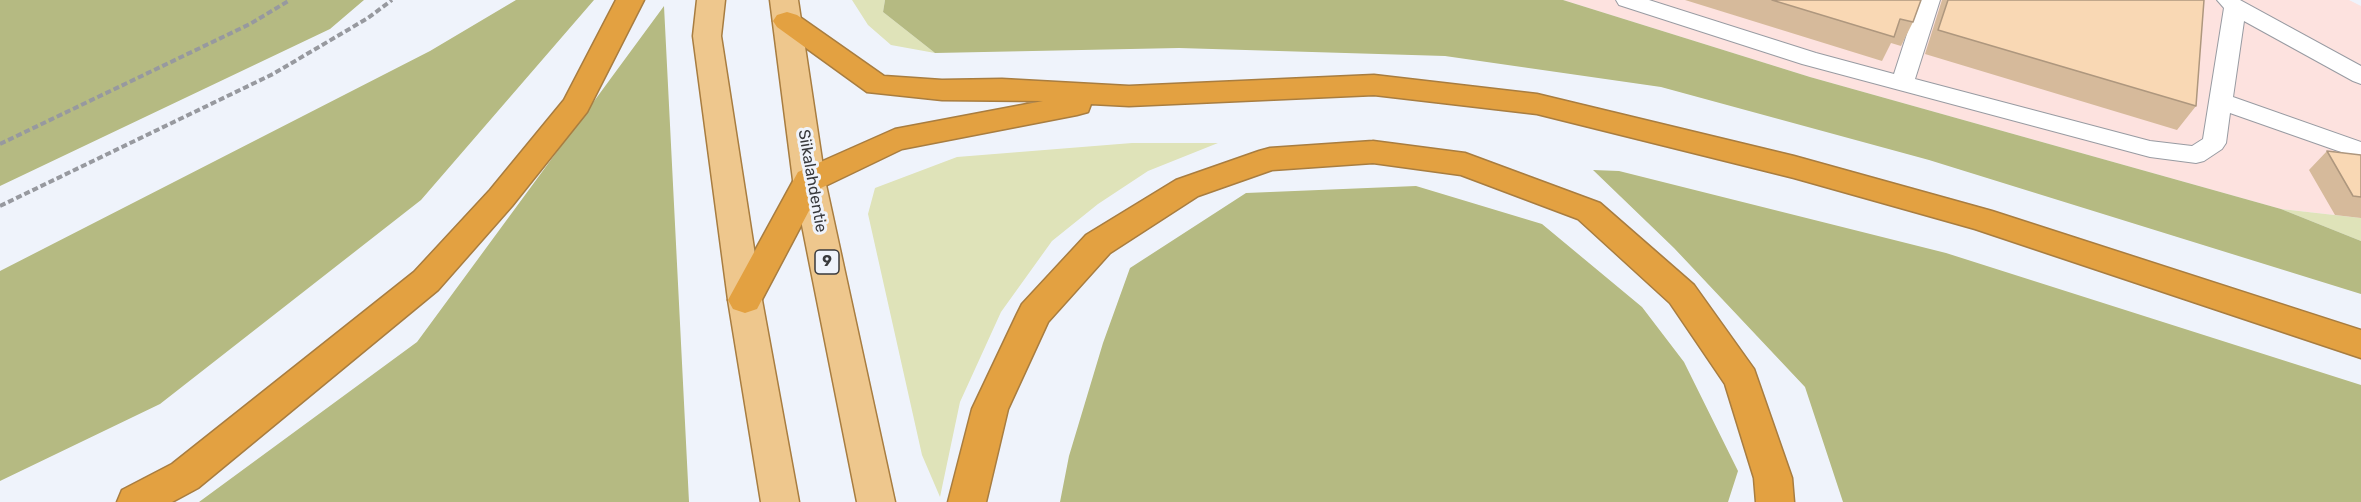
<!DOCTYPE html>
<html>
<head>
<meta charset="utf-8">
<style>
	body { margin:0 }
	canvas { display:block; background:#eff3fb }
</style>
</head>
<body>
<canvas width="2361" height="502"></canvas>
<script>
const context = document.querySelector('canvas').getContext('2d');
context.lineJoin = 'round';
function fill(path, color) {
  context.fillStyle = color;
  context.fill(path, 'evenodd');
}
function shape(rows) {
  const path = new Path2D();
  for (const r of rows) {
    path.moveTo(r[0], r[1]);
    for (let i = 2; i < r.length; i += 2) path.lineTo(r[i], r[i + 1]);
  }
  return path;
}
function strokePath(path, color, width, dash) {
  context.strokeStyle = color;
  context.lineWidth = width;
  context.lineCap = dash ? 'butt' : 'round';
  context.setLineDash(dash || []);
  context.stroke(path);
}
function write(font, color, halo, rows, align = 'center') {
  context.font = font + ' Rubik,sans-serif';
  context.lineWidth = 6;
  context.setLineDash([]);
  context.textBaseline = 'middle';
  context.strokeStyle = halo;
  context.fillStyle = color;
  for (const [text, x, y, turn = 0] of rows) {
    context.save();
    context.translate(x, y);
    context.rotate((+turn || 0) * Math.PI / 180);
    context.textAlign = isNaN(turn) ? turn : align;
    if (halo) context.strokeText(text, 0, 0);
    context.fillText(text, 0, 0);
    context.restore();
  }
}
fill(shape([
	[1563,0,2349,0,2361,6,2361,218,2281,209,1810,77]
]), '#fde2df');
fill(shape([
	[852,0,885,0,883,12,935,53,891,45,868,25],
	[1132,143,1218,143,1148,171,1098,204,1052,241,1001,312,960,402,940,497,922,455,868,214,875,188,957,157],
	[2281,209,2361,218,2361,241]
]), '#dfe3b9');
fill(shape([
	[0,0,364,0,330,29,0,186],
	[516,0,594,0,421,200,160,404,0,481,0,271,430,51],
	[885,0,1563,0,1810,77,2281,209,2361,241,2361,294,1929,160,1661,87,1445,56,1179,48,935,53,883,12],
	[664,6,689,502,199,502,417,342],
	[1593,170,1619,171,1946,253,2361,385,2361,502,1843,502,1805,387,1674,248],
	[1416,186,1542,224,1642,307,1684,362,1738,471,1728,502,1060,502,1069,456,1103,343,1130,268,1246,193]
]), '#b5ba82');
const service = shape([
	[1616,0,1649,0,1816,53,1894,74,1918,0,1940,0,1915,79,2150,141,2192,146,2203,139,2224,8,2217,0,2240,0,2361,66,2361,84,2353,81,2244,21,2233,97,2361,142,2361,159,2230,113,2226,143,2222,149,2204,161,2196,163,2150,157,1802,64,1619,5,1616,0]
]);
const primary = shape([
	[697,0,725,0,721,36,762,300,799,502,761,502,728,300,693,36,697,0],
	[770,0,798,0,825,180,895,502,857,502,793,180,770,0]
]);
const motorway = shape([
	[616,0,644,0,587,112,512,206,438,290,198,488,172,502,117,502,122,490,172,464,414,272,490,190,564,100,616,0],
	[787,12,797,15,884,76,942,80,1002,79,1129,86,1374,75,1537,94,1794,156,1992,211,2361,330,2361,358,1975,229,1794,178,1537,114,1374,95,1129,106,1091,104,1088,112,1077,115,902,149,821,188,757,309,745,313,733,309,728,300,798,172,895,129,1043,101,942,100,867,92,777,27,773,21,777,15,787,12],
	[1373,141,1465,153,1600,203,1694,285,1754,369,1792,478,1794,502,1756,502,1754,478,1725,384,1670,303,1578,219,1461,175,1373,163,1272,170,1198,196,1110,253,1048,322,1008,409,986,502,948,502,972,409,1017,314,1022,304,1086,235,1176,180,1259,151,1270,148,1373,141]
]);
strokePath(service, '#989ba2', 2);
strokePath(primary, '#a87d40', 3);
strokePath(motorway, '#a87d40', 3);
strokePath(shape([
	[0,144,250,24,290,0],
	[0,206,273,74,368,18,392,0]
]), '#97999f', 4, [6, 3]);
fill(service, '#fff');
fill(primary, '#eec78d');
fill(motorway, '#e3a141');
fill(shape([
	[1685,0,1921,0,1913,22,1901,46,1891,43,1882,61],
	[1942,0,2204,0,2196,106,2177,130,1925,54],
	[2327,151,2361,155,2361,218,2335,215,2309,170]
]), '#d6ba9b');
const building = shape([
	[1772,0,1921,0,1913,22,1900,19,1894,37,1772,0],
	[1948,0,2204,0,2196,106,1938,30,1948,0],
	[2327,151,2361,155,2361,197,2353,196,2327,151]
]);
fill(building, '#f9d8b4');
strokePath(building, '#ae977e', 1.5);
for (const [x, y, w] of [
	[827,262,24]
]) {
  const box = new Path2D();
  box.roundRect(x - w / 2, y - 12, w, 24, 4.5);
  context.fillStyle = '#eff3fb';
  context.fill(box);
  strokePath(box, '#393a3d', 1.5);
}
write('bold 15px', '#393a3d', null, [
	["9",827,262]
]);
write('16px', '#393a3d', '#eff3fb', [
	["Siikalahdentie",812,181,80]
]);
</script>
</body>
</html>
